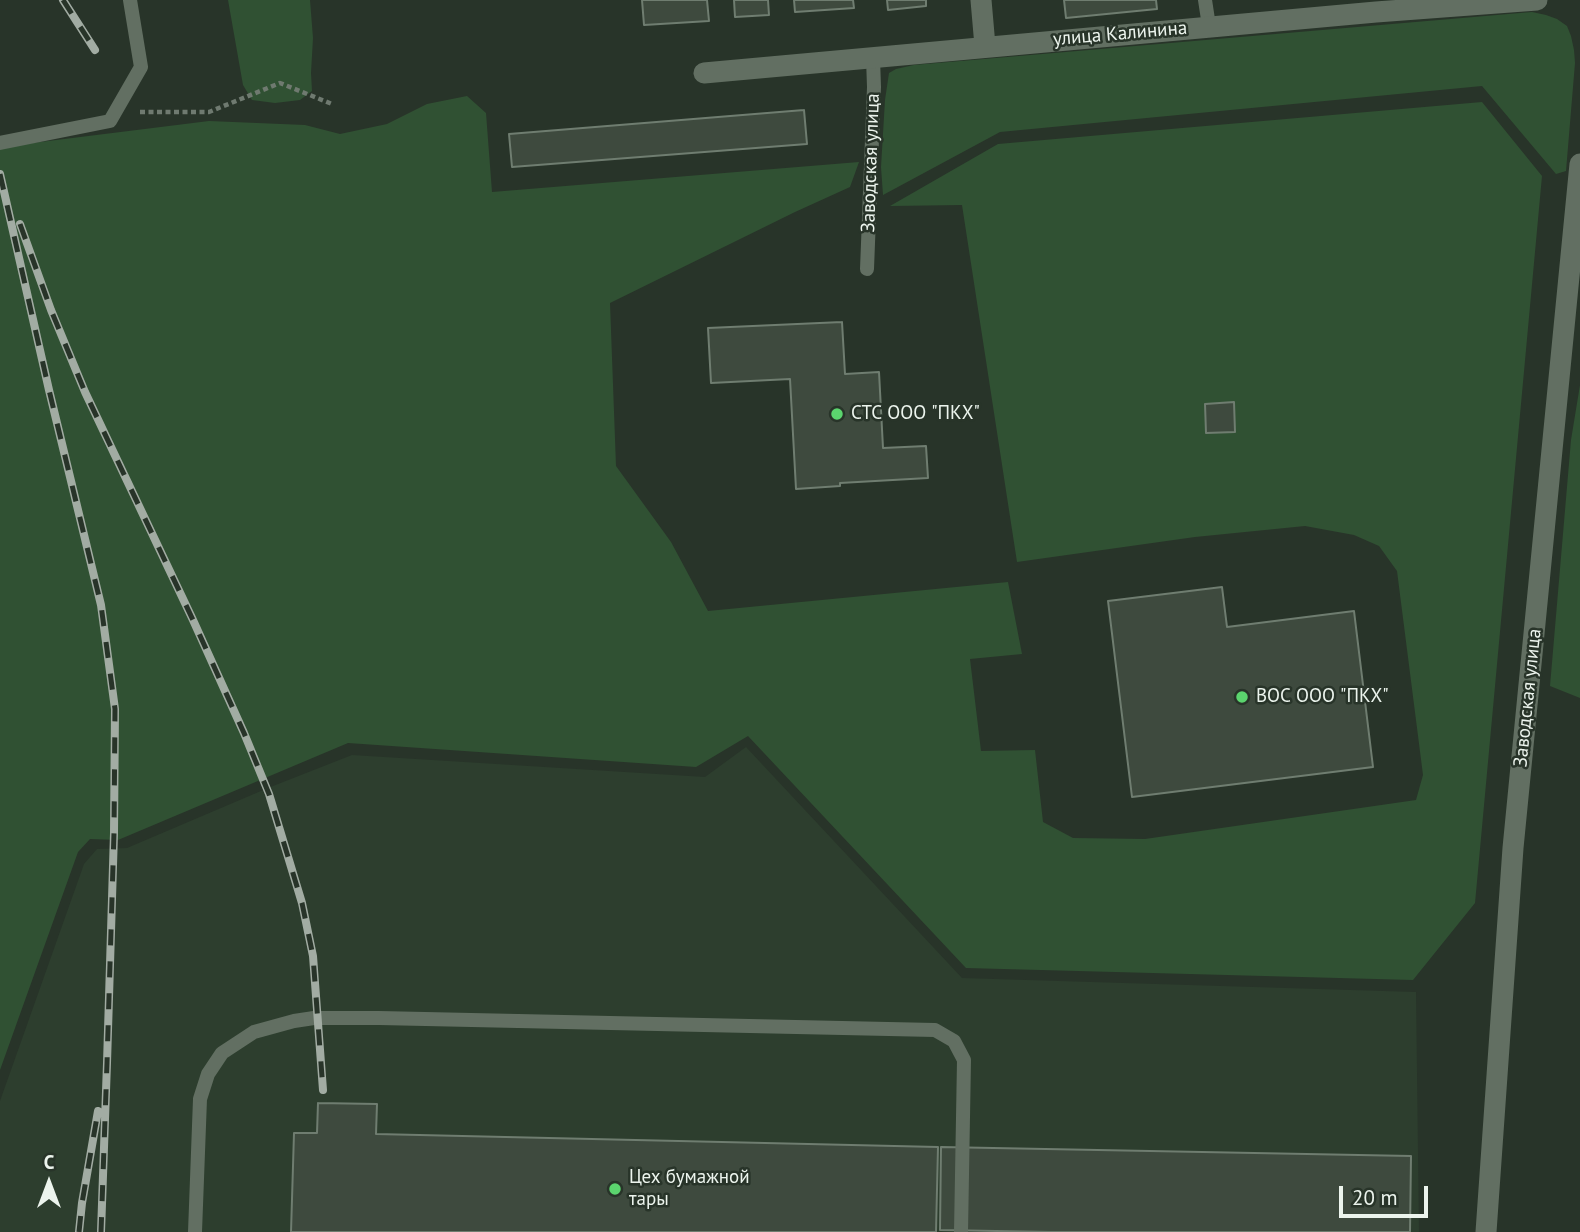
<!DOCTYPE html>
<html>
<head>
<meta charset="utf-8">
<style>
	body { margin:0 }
	#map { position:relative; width:1580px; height:1232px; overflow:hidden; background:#283429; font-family:"PT Sans",sans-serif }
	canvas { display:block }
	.north { position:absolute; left:14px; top:1148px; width:70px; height:70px; -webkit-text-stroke:5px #283429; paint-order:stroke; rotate:0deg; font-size:19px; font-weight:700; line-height:28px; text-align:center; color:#ecf4ed }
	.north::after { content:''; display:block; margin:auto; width:24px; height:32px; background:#ecf4ed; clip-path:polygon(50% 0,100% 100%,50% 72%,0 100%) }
	.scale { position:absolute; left:1339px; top:1186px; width:89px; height:32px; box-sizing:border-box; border:4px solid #ecf4ed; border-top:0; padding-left:9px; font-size:21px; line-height:24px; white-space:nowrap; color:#ecf4ed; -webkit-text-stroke:5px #283429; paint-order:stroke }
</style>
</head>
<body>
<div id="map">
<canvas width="1580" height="1232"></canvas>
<div class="north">С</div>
<div class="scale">20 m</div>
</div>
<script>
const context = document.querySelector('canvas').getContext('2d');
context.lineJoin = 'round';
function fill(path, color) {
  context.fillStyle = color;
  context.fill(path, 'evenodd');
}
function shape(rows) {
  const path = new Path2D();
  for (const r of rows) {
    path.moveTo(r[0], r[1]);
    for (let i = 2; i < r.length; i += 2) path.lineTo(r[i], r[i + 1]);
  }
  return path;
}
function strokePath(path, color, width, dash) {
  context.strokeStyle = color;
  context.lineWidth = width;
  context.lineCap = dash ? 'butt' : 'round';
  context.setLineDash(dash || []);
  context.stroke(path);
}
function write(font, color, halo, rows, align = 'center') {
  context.font = font + ' "PT Sans",sans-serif';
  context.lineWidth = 5;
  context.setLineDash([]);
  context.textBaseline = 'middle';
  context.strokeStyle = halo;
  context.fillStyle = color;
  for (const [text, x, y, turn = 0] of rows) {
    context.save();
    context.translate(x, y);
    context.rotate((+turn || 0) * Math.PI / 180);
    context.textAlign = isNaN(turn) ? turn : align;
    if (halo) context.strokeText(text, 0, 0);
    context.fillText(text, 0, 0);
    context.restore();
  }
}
fill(shape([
	[746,747,962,978,1416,992,1419,1232,0,1232,0,1101,84,864,97,849,127,848,268,788,352,755,705,777]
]), '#2d3e2e');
fill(shape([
	[228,0,310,0,313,38,311,73,312,91,300,100,275,103,252,100,243,85],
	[1532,12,1546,15,1557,19,1567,26,1571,36,1574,50,1575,63,1566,171,1556,174,1482,86,1000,132,883,195,881,167,885,100,889,73,896,69,914,65],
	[467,96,486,113,492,192,859,162,850,187,795,212,610,303,616,466,671,542,708,611,1008,582,1022,654,970,659,981,751,1035,750,1043,822,1073,838,1145,839,1416,800,1423,775,1397,571,1379,546,1354,535,1305,526,1195,537,1017,562,962,205,890,206,998,144,1482,102,1542,176,1475,903,1413,980,966,968,748,736,696,767,348,743,118,840,90,839,78,852,0,1070,0,147,209,121,305,125,340,134,387,124,427,104],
	[1580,385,1580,698,1550,686,1571,440]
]), '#305133');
const building = shape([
	[642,0,707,0,709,21,644,25,642,0],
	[734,0,768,0,769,15,735,17,734,0],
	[794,0,853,0,854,8,795,12,794,0],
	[887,0,926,0,926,6,888,10,887,0],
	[1064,0,1156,0,1157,9,1066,18,1064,0],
	[804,110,807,144,512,167,509,134,804,110],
	[842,322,845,374,879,372,883,448,926,446,928,478,840,483,840,486,796,489,790,379,711,383,708,328,842,322],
	[1234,402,1235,432,1206,433,1205,404,1234,402],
	[1222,587,1227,627,1354,611,1373,767,1132,797,1108,601,1222,587],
	[318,1103,377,1104,376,1134,938,1147,936,1232,291,1232,294,1133,317,1133,318,1103],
	[941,1147,1411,1156,1410,1232,1052,1232,940,1230,941,1147]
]);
fill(building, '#3e4a3e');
strokePath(building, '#6f7d70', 2);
strokePath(shape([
	[140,112,209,112,280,83,332,104]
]), '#6f7a70', 4.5, [5, 3.5]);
strokePath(shape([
	[1205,0,1209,26],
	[0,143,110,121,141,67,130,0],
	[867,269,874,87,873,58],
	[195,1232,200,1099,208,1074,222,1053,254,1032,294,1021,314,1018,379,1018,935,1030,954,1041,964,1060,961,1232]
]), '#626f62', 14);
strokePath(shape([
	[981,0,985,46],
	[704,73,1376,12,1537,0],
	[1486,1232,1513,848,1580,164]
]), '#626f62', 21);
const rail = shape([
	[63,0,95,50],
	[0,174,49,390,101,605,115,709,114,833,107,1063,101,1232],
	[20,224,51,310,85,392,193,620,244,733,269,794,302,903,313,956,323,1090],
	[79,1232,82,1203,98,1111]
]);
strokePath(rail, '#a2aca3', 8);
strokePath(rail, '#283429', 5, [16]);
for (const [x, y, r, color] of [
	[837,414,7,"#5bd56e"],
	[1242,697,7,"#5bd56e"],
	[615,1189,7,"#5bd56e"]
]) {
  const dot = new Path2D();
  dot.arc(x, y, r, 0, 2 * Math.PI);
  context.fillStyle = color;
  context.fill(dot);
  strokePath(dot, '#283429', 2.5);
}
write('19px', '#ecf4ed', '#283429', [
	["улица Калинина",1120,34,-5],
	["Заводская улица",871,163,-88],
	["Заводская улица",1528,698,-84]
]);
write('19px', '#ecf4ed', '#283429', [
	["СТС ООО \"ПКХ\"",851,414],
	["ВОС ООО \"ПКХ\"",1256,697],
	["Цех бумажной",629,1178],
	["тары",629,1200]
], 'left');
</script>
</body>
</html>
